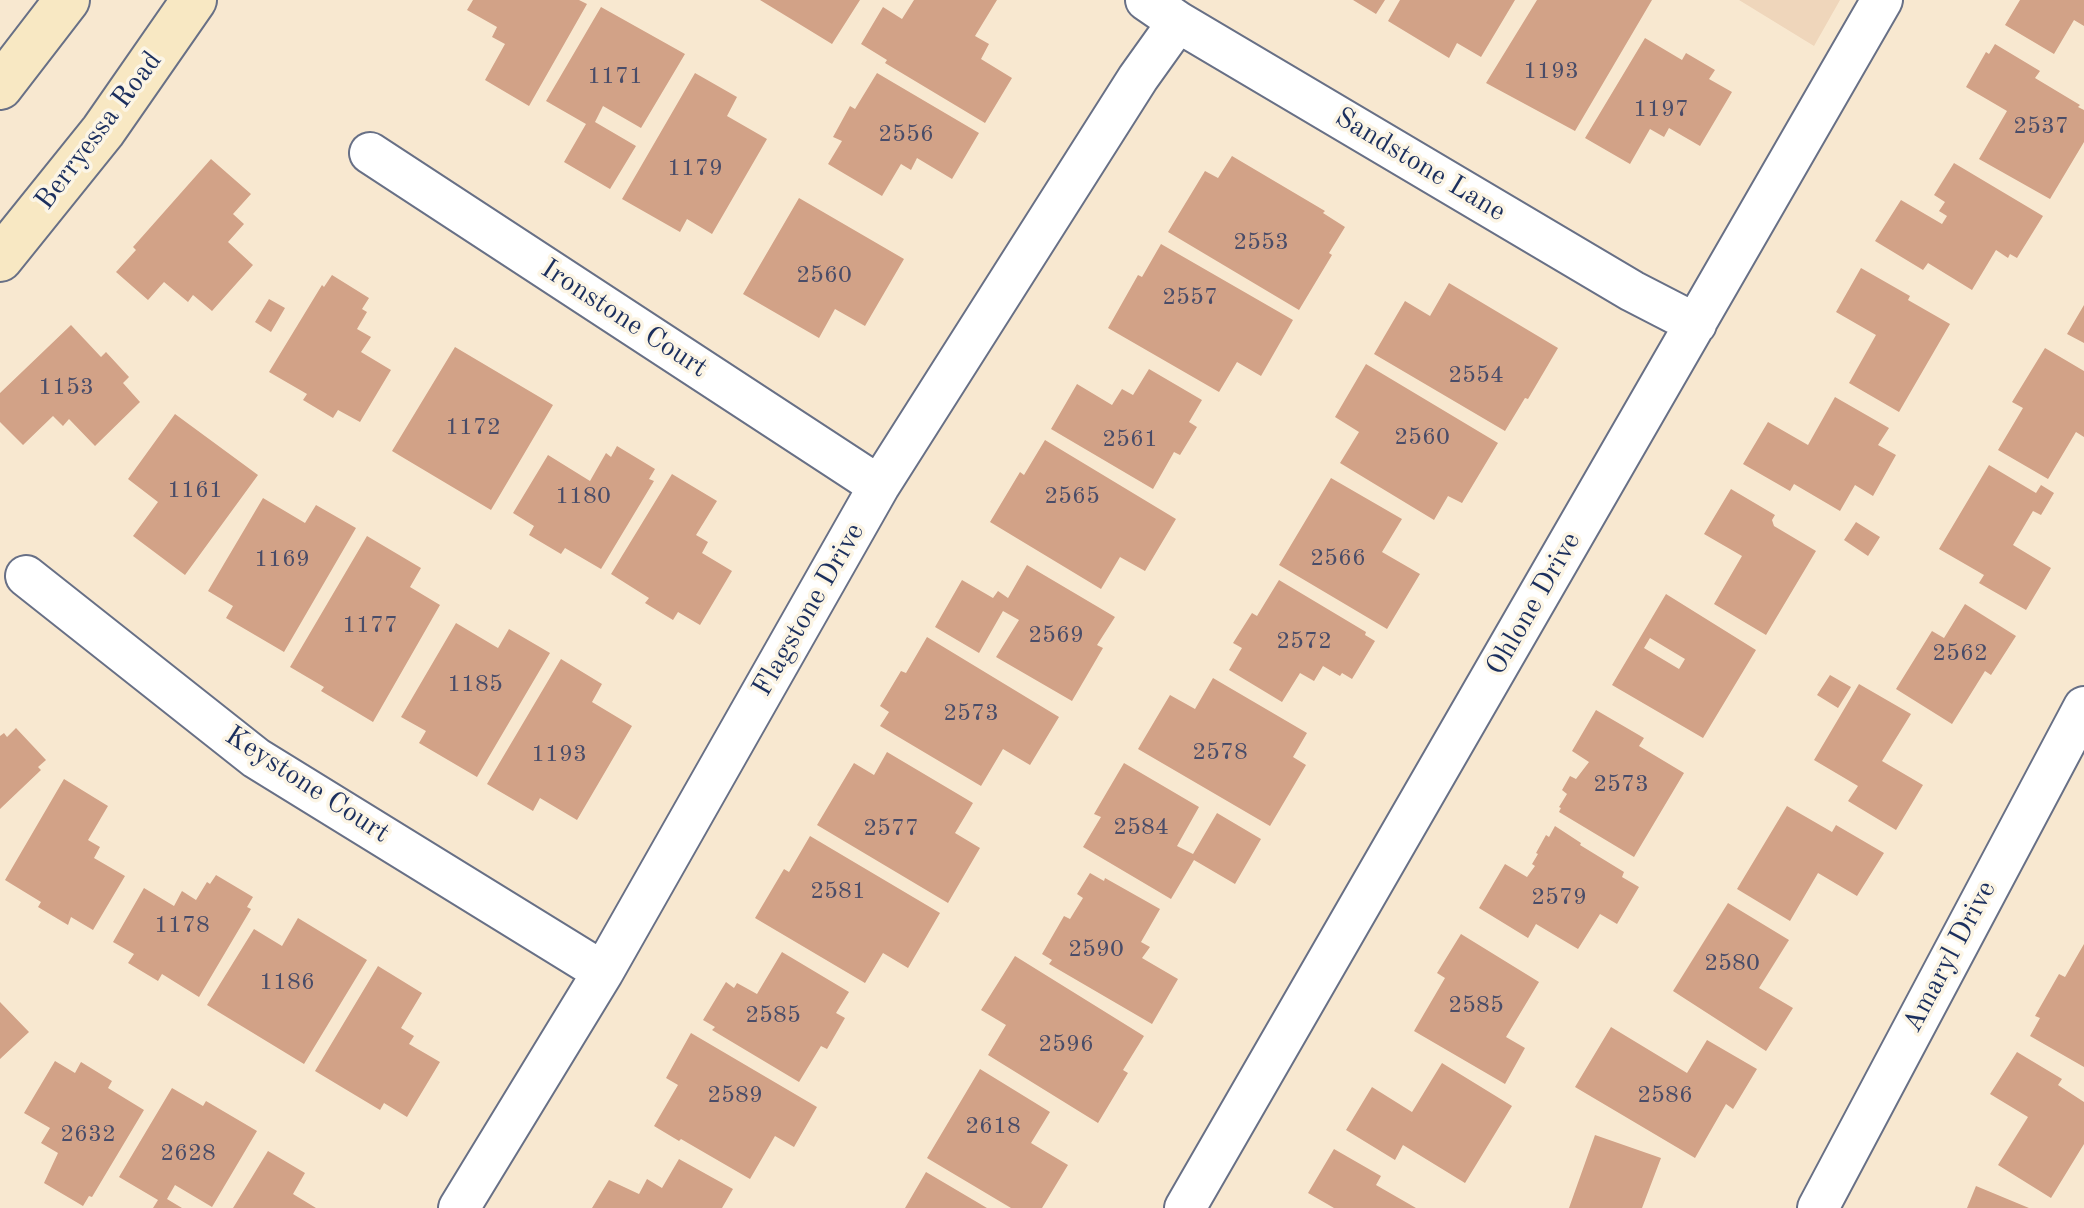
<!DOCTYPE html>
<html>
<head>
<meta charset="utf-8">
<style>
	body { margin:0 }
	canvas { display:block; background:#f8e8d0 }
</style>
</head>
<body>
<canvas width="2084" height="1208"></canvas>
<script>
const context = document.querySelector('canvas').getContext('2d');
context.lineJoin = 'round';
function fill(path, color) {
  context.fillStyle = color;
  context.fill(path, 'evenodd');
}
function shape(rows) {
  const path = new Path2D();
  for (const r of rows) {
    path.moveTo(r[0], r[1]);
    for (let i = 2; i < r.length; i += 2) path.lineTo(r[i], r[i + 1]);
  }
  return path;
}
function strokePath(path, color, width, dash) {
  context.strokeStyle = color;
  context.lineWidth = width;
  context.lineCap = dash ? 'butt' : 'round';
  context.setLineDash(dash || []);
  context.stroke(path);
}
function write(font, color, halo, rows, align = 'center') {
  context.font = font + ' "Old Standard TT",serif';
  context.lineWidth = 7;
  context.setLineDash([]);
  context.textBaseline = 'middle';
  context.strokeStyle = halo;
  context.fillStyle = color;
  for (const [text, x, y, turn = 0] of rows) {
    context.save();
    context.translate(x, y);
    context.rotate((+turn || 0) * Math.PI / 180);
    context.textAlign = isNaN(turn) ? turn : align;
    if (halo) context.strokeText(text, 0, 0);
    context.fillText(text, 0, 0);
    context.restore();
  }
}
fill(shape([
	[1739,0,1840,0,1814,46]
]), '#efd6bb');
fill(shape([
	[473,0,579,0,587,4,529,106,485,80,505,44,492,37,497,27,467,10],
	[760,0,860,0,832,44],
	[914,0,997,0,975,36,989,44,981,59,1012,78,985,123,885,63,887,60,861,44,883,7,902,19],
	[1353,0,1385,0,1376,14],
	[1400,0,1515,0,1481,57,1457,43,1449,58,1388,21],
	[1537,0,1652,0,1575,131,1486,83],
	[2020,0,2084,0,2084,26,2074,20,2054,54,2005,25],
	[601,7,685,54,641,128,603,106,595,122,636,146,610,189,564,162,586,124,546,101],
	[1645,38,1682,60,1686,53,1715,70,1709,79,1732,92,1700,146,1669,128,1664,137,1650,129,1630,164,1585,138],
	[1995,44,2040,71,2035,78,2080,105,2078,107,2084,110,2084,142,2050,199,1979,159,2007,111,1966,87,1986,52,1989,54],
	[695,73,737,97,727,116,767,139,712,234,687,219,680,232,622,199],
	[877,73,979,133,952,179,917,158,911,170,901,164,882,196,828,164,842,141,833,137,850,106,855,109],
	[1232,156,1325,211,1323,213,1345,227,1329,253,1332,255,1299,310,1168,232,1205,171,1218,178],
	[211,159,251,194,233,214,244,224,228,242,253,265,212,311,193,295,188,302,164,282,148,300,116,272,136,250,133,247],
	[1954,163,2043,216,2017,258,2010,254,2008,258,1996,250,1972,290,1928,263,1923,270,1875,241,1901,200,1942,224,1947,216,1939,211,1945,202,1934,195],
	[799,198,904,259,865,326,835,309,819,338,743,294],
	[1161,244,1293,320,1261,376,1237,362,1219,392,1108,328,1138,275,1142,277],
	[1861,268,1910,296,1908,300,1950,324,1899,412,1849,383,1876,335,1836,312],
	[332,275,369,298,362,309,367,312,357,329,371,337,361,352,391,370,360,422,338,410,333,418,303,400,307,394,269,372,322,285,324,287],
	[1449,283,1558,348,1528,399,1525,398,1505,431,1374,354,1405,301,1430,316],
	[269,299,285,308,271,332,255,322],
	[2084,305,2084,343,2067,334],
	[71,325,101,357,106,352,129,377,123,383,140,402,95,446,69,419,63,426,53,416,23,445,0,422,0,393],
	[455,347,553,405,491,510,392,451],
	[2045,348,2084,371,2084,437,2076,432,2048,479,1998,450,2023,408,2012,402],
	[1366,364,1498,443,1462,503,1448,496,1434,520,1340,463,1359,432,1335,417],
	[1149,369,1202,400,1189,422,1197,427,1180,455,1174,452,1153,489,1051,429,1077,384,1112,405,1122,389,1133,395],
	[1835,397,1889,428,1878,445,1896,455,1873,496,1855,485,1840,511,1794,484,1790,491,1743,464,1768,422,1808,445],
	[175,414,258,475,185,575,133,536,158,502,128,479],
	[1045,440,1176,519,1145,571,1120,557,1101,589,990,522,1020,472,1024,475],
	[617,446,655,469,649,479,654,481,601,569,565,548,561,554,529,535,534,526,513,513,548,455,590,481,606,453,611,457],
	[1989,465,2036,493,2041,485,2054,493,2041,515,2033,511,2013,545,2051,568,2026,610,1979,583,1984,575,1939,549],
	[672,474,717,501,696,535,708,542,702,553,732,571,700,625,678,612,673,620,645,603,649,598,611,574],
	[1331,478,1402,519,1382,552,1420,574,1387,629,1279,565],
	[1731,489,1775,515,1772,520,1774,526,1816,551,1766,635,1714,604,1742,556,1704,534],
	[263,498,305,523,316,505,356,528,284,652,226,618,233,606,208,591],
	[1856,522,1880,537,1868,556,1844,540],
	[367,536,421,568,410,587,440,605,373,722,321,691,324,687,290,667],
	[1027,565,1115,617,1097,645,1103,648,1072,701,996,657,1019,620,1003,611,979,653,935,627,962,580,993,598,998,591,1008,598],
	[1279,580,1366,632,1365,635,1375,641,1352,679,1342,673,1340,676,1323,666,1314,681,1300,673,1282,702,1229,670,1242,648,1233,643,1252,613,1257,616],
	[1666,594,1756,650,1703,738,1612,685],
	[1650,638,1685,659,1679,669,1644,648],
	[1965,604,2016,636,1991,675,1985,671,1952,724,1896,689,1932,631,1944,638],
	[456,623,498,648,509,629,550,653,477,777,419,743,426,731,401,717],
	[927,637,1059,717,1030,765,1003,749,981,786,880,726,889,712,880,706,901,671,906,673],
	[561,659,602,684,592,702,632,726,577,820,540,798,533,811,487,784],
	[1830,675,1851,687,1838,708,1817,695],
	[1213,678,1307,733,1293,757,1306,765,1270,826,1138,749,1170,695,1195,709],
	[1859,684,1911,714,1882,761,1923,785,1896,830,1848,801,1858,786,1814,760],
	[1596,710,1644,738,1639,746,1684,773,1634,857,1559,812,1561,808,1559,807,1567,794,1562,790,1570,776,1576,779,1589,762,1572,751],
	[16,728,46,760,38,767,41,770,0,809,0,736,4,733,7,737],
	[887,752,973,803,955,833,980,848,948,903,817,825,854,763,874,775],
	[1124,763,1199,807,1177,846,1193,854,1217,813,1261,839,1235,884,1194,860,1171,899,1083,847,1101,817,1094,814],
	[64,779,108,806,88,840,100,847,94,858,125,876,93,930,71,917,68,925,38,907,41,902,5,880],
	[1787,806,1832,832,1836,825,1884,853,1857,896,1818,873,1790,921,1737,889],
	[1555,826,1581,843,1580,845,1624,872,1622,877,1639,887,1617,924,1600,914,1578,949,1536,924,1528,938,1479,908,1505,864,1527,877,1535,866,1532,864,1538,854,1536,853,1546,835,1549,837],
	[810,836,940,913,908,968,883,953,865,983,755,918,784,869,789,872],
	[1090,873,1104,881,1105,878,1160,909,1141,942,1150,947,1142,958,1178,979,1152,1024,1049,964,1052,960,1042,954,1064,916,1070,919,1083,898,1077,894],
	[216,875,253,897,247,907,251,909,199,997,162,974,158,981,128,963,134,954,113,942,144,888,174,906,182,891,196,900,207,882,210,884],
	[1728,903,1789,940,1759,988,1793,1008,1766,1051,1673,991],
	[298,918,367,960,304,1064,207,1005,254,929,282,946],
	[1461,934,1539,982,1506,1037,1525,1048,1505,1084,1414,1031,1445,978,1437,973],
	[2084,944,2084,1067,2030,1036,2040,1018,2035,1016,2059,974,2065,977],
	[782,952,849,992,836,1013,845,1018,827,1049,821,1046,799,1082,712,1030,715,1027,703,1020,726,982,734,988,737,983,757,994],
	[1015,956,1144,1036,1123,1070,1128,1073,1098,1123,988,1055,1006,1025,981,1010],
	[378,966,422,993,401,1028,414,1036,409,1044,440,1062,407,1117,384,1103,380,1110,315,1071],
	[0,1002,29,1032,0,1059],
	[1611,1027,1687,1073,1707,1040,1757,1069,1733,1109,1726,1104,1695,1158,1575,1087],
	[691,1033,817,1107,794,1147,775,1136,750,1179,681,1139,679,1141,654,1126,678,1085,666,1078],
	[2017,1052,2062,1079,2058,1085,2084,1102,2084,1144,2051,1198,1998,1165,2028,1117,1990,1094],
	[55,1061,75,1073,81,1062,112,1081,108,1088,144,1110,92,1197,89,1196,83,1206,44,1183,58,1153,41,1143,50,1128,24,1113],
	[1442,1063,1512,1106,1465,1183,1403,1145,1395,1160,1346,1130,1372,1087,1412,1112],
	[980,1069,1050,1112,1031,1143,1068,1165,1042,1208,1011,1208,927,1158],
	[172,1088,203,1106,206,1101,257,1131,212,1207,175,1185,167,1199,182,1208,153,1208,158,1200,119,1177],
	[1595,1135,1661,1158,1642,1208,1569,1208],
	[1334,1149,1381,1176,1376,1185,1416,1208,1334,1208,1308,1193],
	[268,1151,305,1173,293,1194,316,1208,233,1208],
	[679,1159,733,1189,722,1208,592,1208,609,1180,639,1194,647,1179,662,1188],
	[926,1172,987,1208,905,1208],
	[1976,1186,2029,1208,1967,1208]
]), '#d2a287');
const minor = shape([
	[1146,0,1178,22,1632,291,1696,324],
	[370,153,879,486],
	[26,576,256,758,603,972],
	[459,1208,603,972,879,486,1138,78,1178,22],
	[1185,1208,1882,0],
	[1818,1208,2084,707]
]);
const secondary = shape([
	[0,87,67,0],
	[0,259,103,131,194,0]
]);
strokePath(minor, '#687086', 44);
strokePath(secondary, '#687086', 48);
strokePath(minor, '#fff', 40);
strokePath(secondary, '#f8e8c3', 44);
write('24px', '#494c68', null, [
	["1193",1551,72],
	["1171",615,77],
	["1197",1661,110],
	["2537",2041,127],
	["2556",906,135],
	["1179",695,169],
	["2553",1261,243],
	["2560",824,276],
	["2557",1190,298],
	["2554",1476,376],
	["1153",66,388],
	["1172",473,428],
	["2560",1422,438],
	["2561",1130,440],
	["1161",195,491],
	["1180",583,497],
	["2565",1072,497],
	["2566",1338,559],
	["1169",282,560],
	["1177",370,626],
	["2569",1056,636],
	["2572",1304,642],
	["2562",1960,654],
	["1185",475,685],
	["2573",971,714],
	["2578",1220,753],
	["1193",559,755],
	["2573",1621,785],
	["2584",1141,828],
	["2577",891,829],
	["2581",838,892],
	["2579",1559,898],
	["1178",182,926],
	["2590",1096,950],
	["2580",1732,964],
	["1186",287,983],
	["2585",1476,1006],
	["2585",773,1016],
	["2596",1066,1045],
	["2589",735,1096],
	["2586",1665,1096],
	["2618",993,1127],
	["2632",88,1135],
	["2628",188,1154]
]);
write('28px', '#1b2f5e', '#fcf5e5', [
	["Berryessa Road",99,131,-53],
	["Sandstone Lane",1420,165,31],
	["Ironstone Court",624,319,33],
	["Ohlone Drive",1534,604,-60],
	["Flagstone Drive",809,610,-60],
	["Keystone Court",307,785,33],
	["Amaryl Drive",1950,957,-62]
]);
</script>
</body>
</html>
